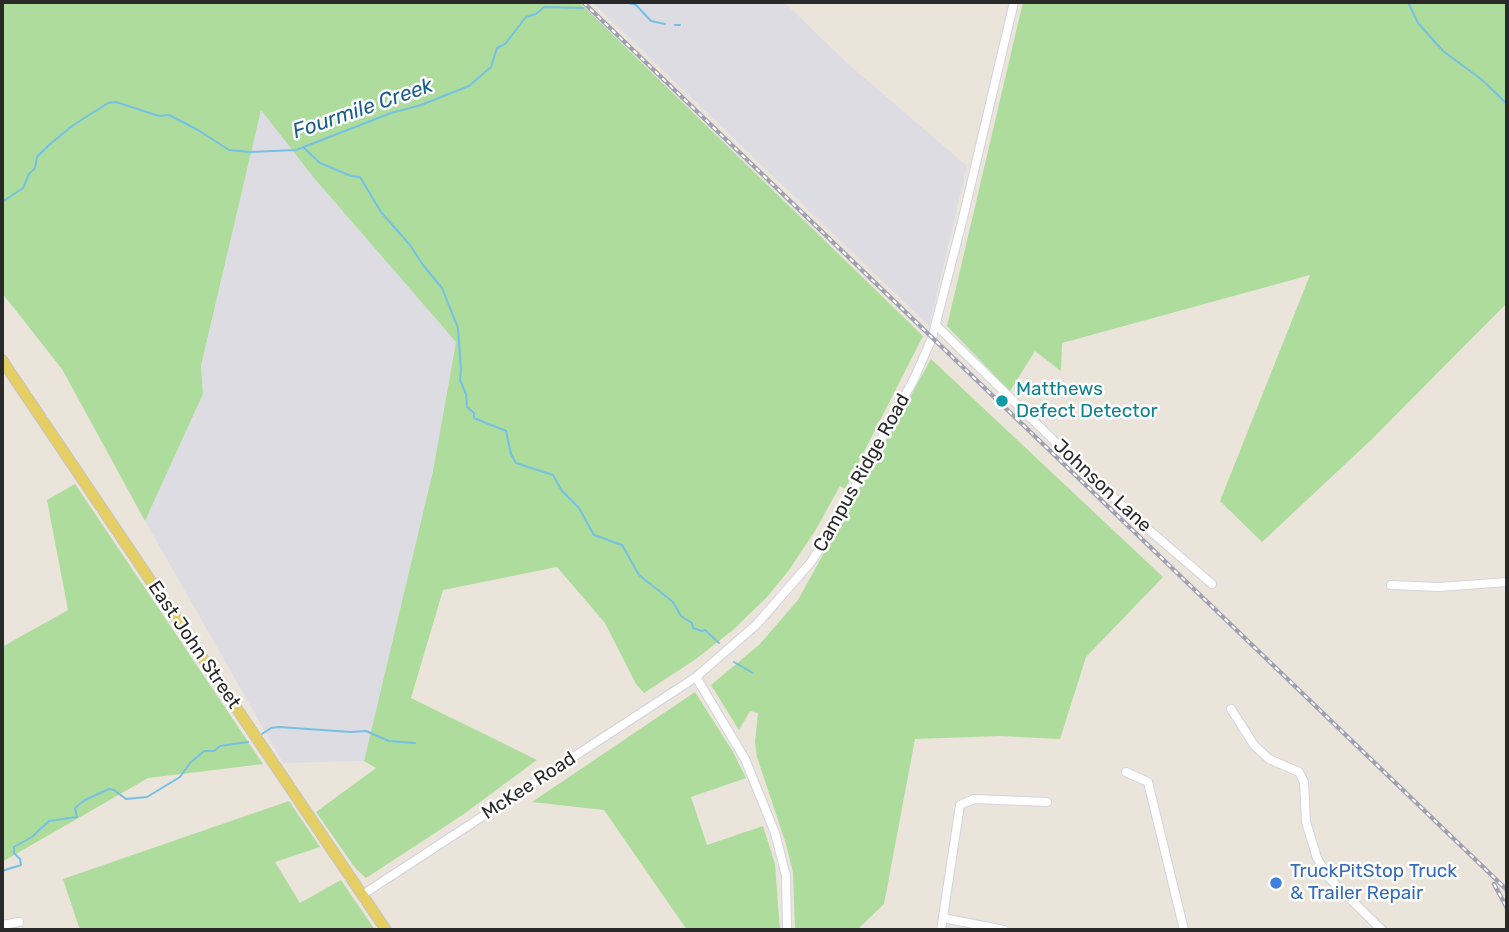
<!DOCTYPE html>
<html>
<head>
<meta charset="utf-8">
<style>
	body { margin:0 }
	#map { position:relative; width:1509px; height:932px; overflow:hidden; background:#eae4db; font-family:Rubik,sans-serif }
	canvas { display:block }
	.frame { position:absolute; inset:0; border:4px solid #292929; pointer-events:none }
</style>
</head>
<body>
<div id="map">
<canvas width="1509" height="932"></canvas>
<div class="frame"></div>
</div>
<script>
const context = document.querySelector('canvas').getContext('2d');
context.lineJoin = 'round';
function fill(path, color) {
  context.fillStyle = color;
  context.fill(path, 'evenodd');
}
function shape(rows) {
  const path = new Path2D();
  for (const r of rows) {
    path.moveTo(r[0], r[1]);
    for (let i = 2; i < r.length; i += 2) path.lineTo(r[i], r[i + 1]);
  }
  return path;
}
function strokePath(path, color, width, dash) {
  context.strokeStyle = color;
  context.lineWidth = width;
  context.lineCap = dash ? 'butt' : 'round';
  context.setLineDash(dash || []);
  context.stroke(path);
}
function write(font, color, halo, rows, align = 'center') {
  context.font = font + ' Rubik,sans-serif';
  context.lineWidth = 5;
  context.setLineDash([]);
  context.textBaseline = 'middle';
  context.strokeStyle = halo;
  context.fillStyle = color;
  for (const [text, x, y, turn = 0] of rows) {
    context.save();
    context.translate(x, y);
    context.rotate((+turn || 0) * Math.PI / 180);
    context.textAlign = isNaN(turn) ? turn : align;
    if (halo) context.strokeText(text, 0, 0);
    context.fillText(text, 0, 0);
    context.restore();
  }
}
fill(shape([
	[592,2,784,2,847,63,967,166,929,326],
	[261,109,314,178,456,342,433,471,364,761,283,763,145,521,203,394,201,367]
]), '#dedce3');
fill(shape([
	[2,2,579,2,923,336,845,489,840,486,815,531,789,570,767,597,733,630,696,659,644,693,636,684,605,623,557,567,443,590,411,698,537,760,461,816,366,878,356,869,316,812,376,768,364,761,433,471,456,342,314,178,261,110,201,366,203,394,145,521,62,369,2,293],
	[1023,2,1507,2,1507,303,1371,440,1262,542,1220,501,1310,275,1062,343,1061,371,1035,351,1010,391,947,326],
	[931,359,1163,577,1086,657,1060,739,999,736,915,739,884,904,857,930,795,930,793,872,786,844,757,757,755,742,758,713,750,711,739,730,711,685,759,645,798,600],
	[75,484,263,764,148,778,2,862,2,647,68,610,47,500],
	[695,692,733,752,746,778,691,797,707,845,763,826,775,864,780,930,687,930,604,810,532,802],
	[289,801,320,847,275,862,300,903,341,880,375,930,80,930,63,879]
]), '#aedc9c');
strokePath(shape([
	[610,2,625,2,636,5,651,21,665,24],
	[1408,2,1418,23,1443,51,1481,79,1507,104],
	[675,25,680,25],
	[304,148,320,163,351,176,360,177,381,212,410,245,423,265,442,288,458,328,461,370,460,380,466,394,467,407,474,413,474,418,506,431,511,454,516,463,553,475,562,491,579,508,594,535,622,545,639,575,673,602,681,616,692,623,693,628,702,631,705,630,719,643],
	[2,202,23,188,29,174,35,168,37,157,49,145,72,126,108,103,116,102,159,116,169,115,198,130,229,150,250,152,296,150,391,113,421,105,469,86,491,67,497,48,505,44,526,17,536,14,544,7,583,8],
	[734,662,753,673],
	[262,734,271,728,279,727,351,732,366,731,389,741,415,743],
	[2,871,21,865,20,859,14,853,14,847,32,837,49,821,77,817,75,808,85,800,109,789,114,790,126,799,147,797,180,777,190,763,204,751,214,751,220,746,248,742]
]), '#76c0e4', 2);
const minor = shape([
	[936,325,1084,470,1141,523,1212,584],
	[1391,585,1439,587,1507,582],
	[696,677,745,759,775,833,786,876,787,930],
	[1231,709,1254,745,1269,759,1299,772,1304,782,1306,822,1317,858,1329,878,1382,930],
	[1126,772,1148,782,1184,930],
	[362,895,696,677,757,624,811,562,828,536,914,379,932,338,963,218,1014,2],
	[943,918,1004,930],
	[2,925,19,922],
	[941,930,960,805,974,799,1047,802]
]);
const major = shape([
	[2,360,386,930]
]);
strokePath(minor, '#d1d3e0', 10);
strokePath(major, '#c3c3c3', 12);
strokePath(minor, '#fff', 8);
strokePath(major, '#e5cf65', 10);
const rail = shape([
	[583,2,1507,890],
	[1494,884,1507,908]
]);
strokePath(rail, '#9fa0b1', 4.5);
strokePath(rail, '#fff', 2, [5]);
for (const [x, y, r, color] of [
	[1002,401,7,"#0f9aa8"],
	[1276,883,7,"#3f7fe0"]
]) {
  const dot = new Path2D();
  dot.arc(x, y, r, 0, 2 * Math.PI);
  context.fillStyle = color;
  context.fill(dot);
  strokePath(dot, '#fff', 2.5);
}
write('19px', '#0d838f', '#fff', [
	["Matthews",1016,390],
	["Defect Detector",1016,412]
], 'left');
write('19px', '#292929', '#fff', [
	["Campus Ridge Road",862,473,-61],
	["Johnson Lane",1102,486,43],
	["East John Street",194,645,56],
	["McKee Road",529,786,-33]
]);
write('19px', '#366cbe', '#fff', [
	["TruckPitStop Truck",1290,872],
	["& Trailer Repair",1290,894]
], 'left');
write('italic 21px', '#185e8e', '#fff', [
	["Fourmile Creek",363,109,-19]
]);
</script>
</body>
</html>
